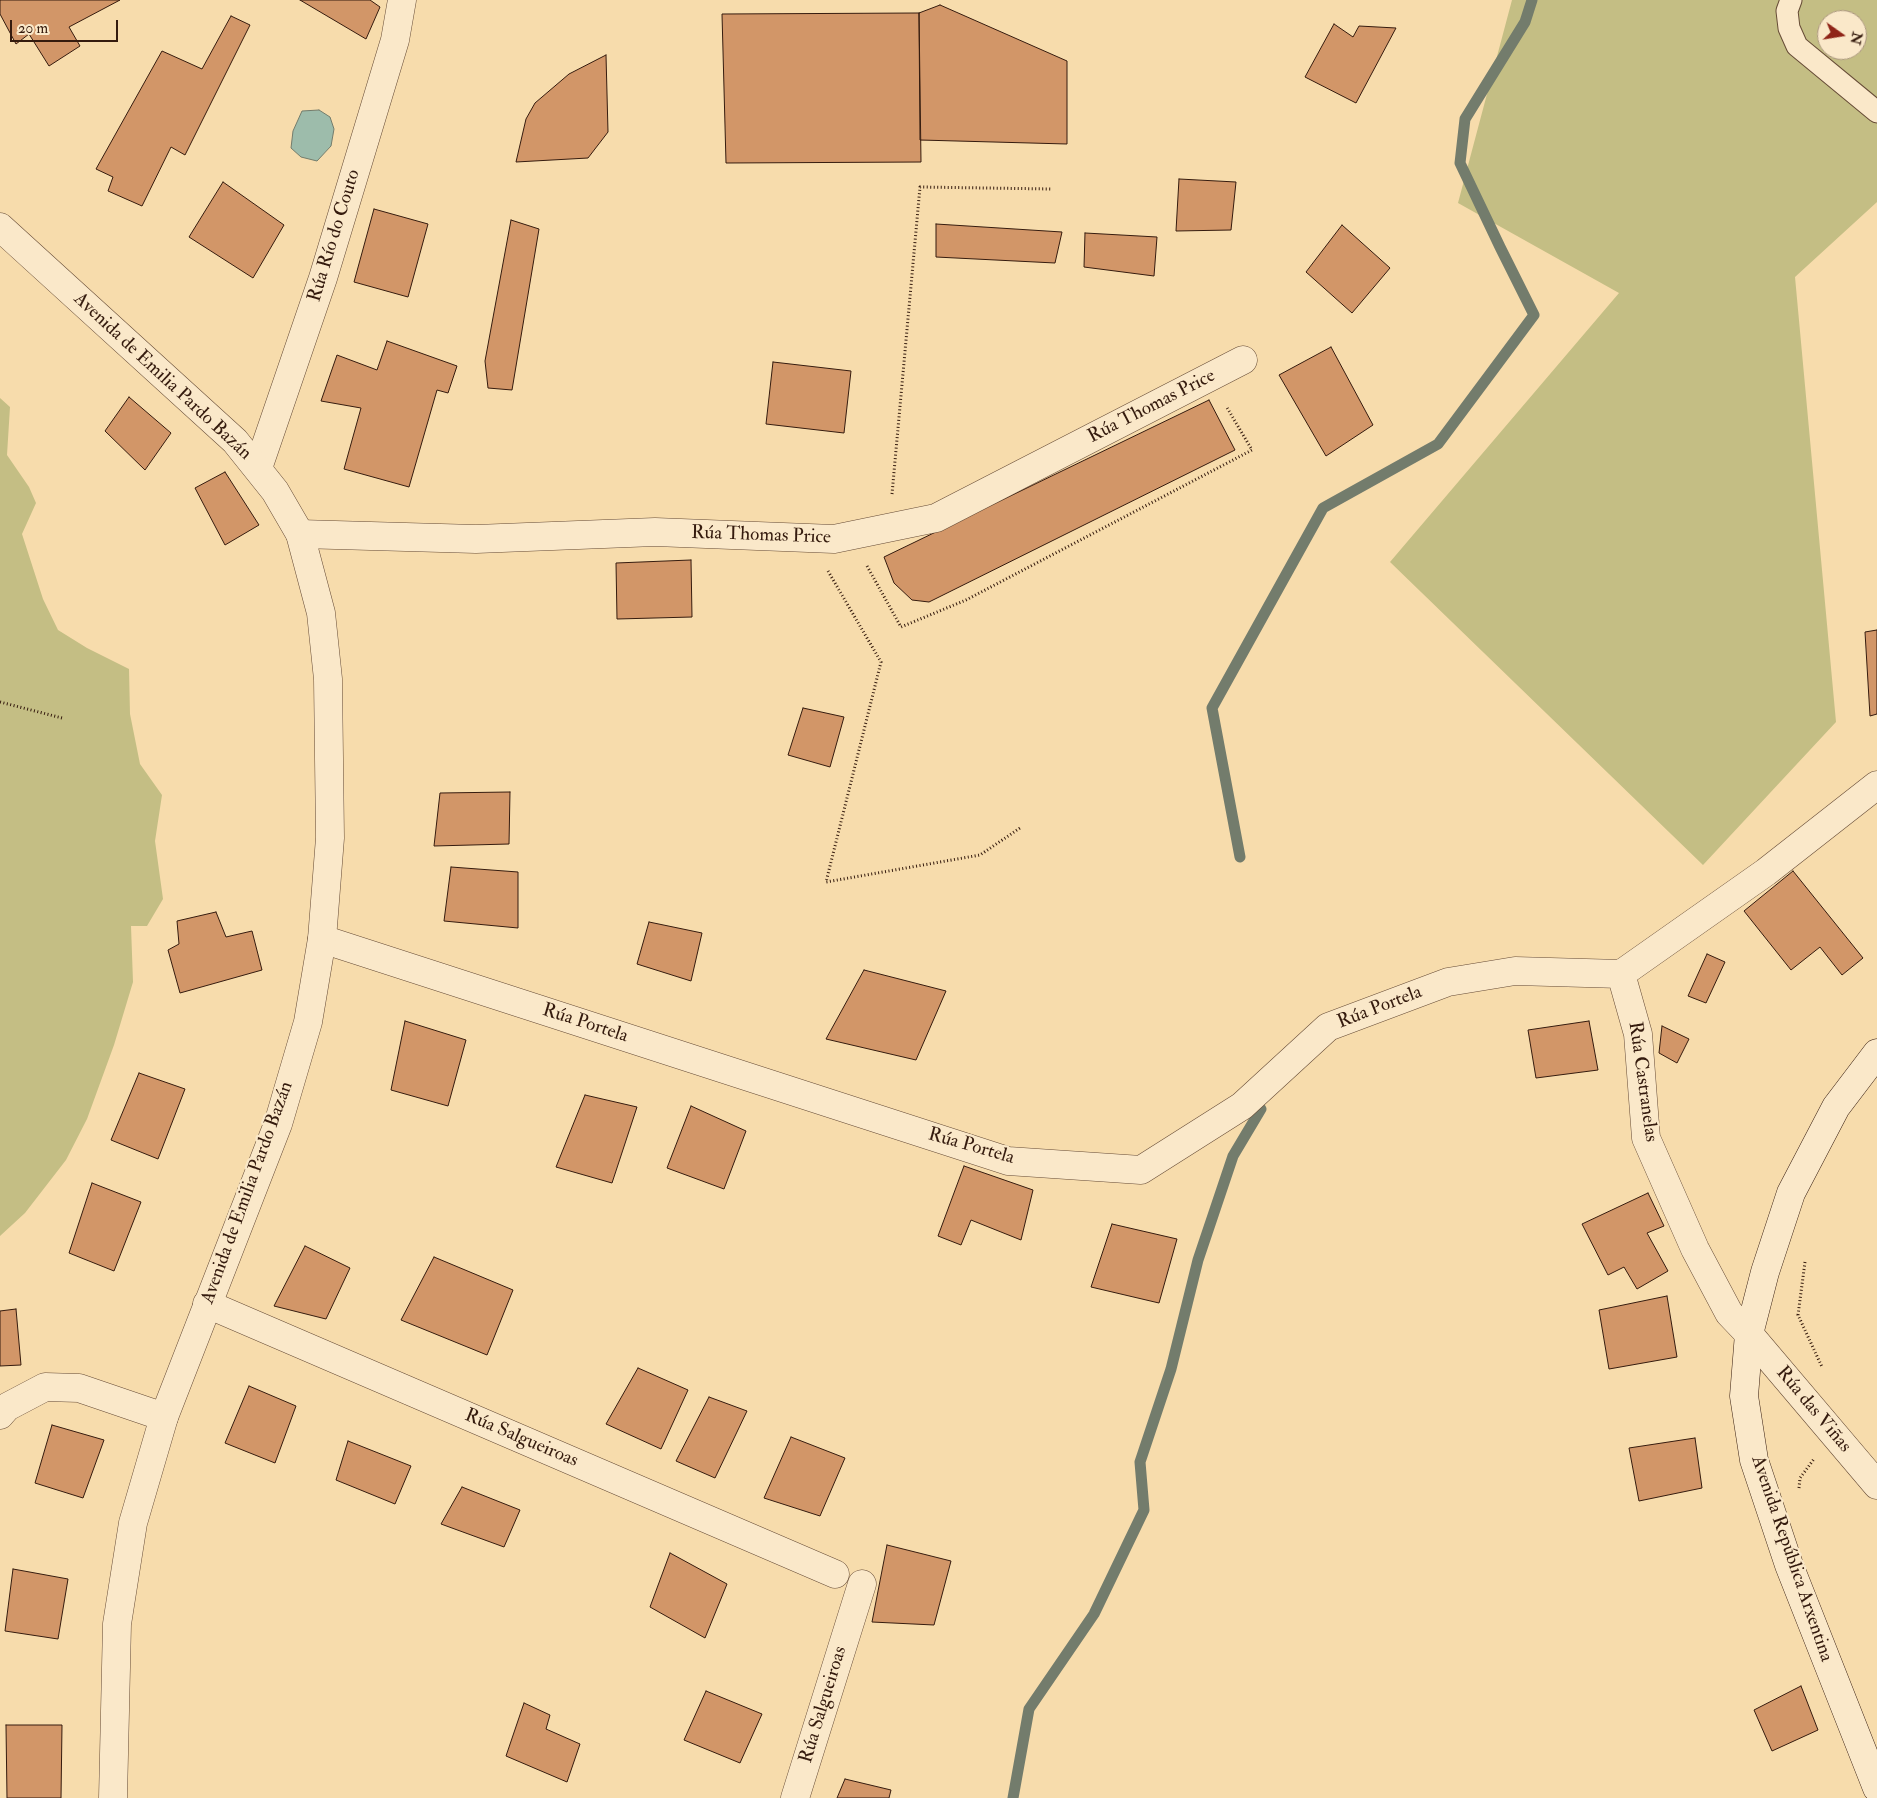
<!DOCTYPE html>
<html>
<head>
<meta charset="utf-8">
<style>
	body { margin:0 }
	#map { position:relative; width:1877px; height:1798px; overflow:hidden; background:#f7dcac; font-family:"IM FELL Double Pica",serif }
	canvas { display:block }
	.north { position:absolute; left:1817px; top:10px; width:50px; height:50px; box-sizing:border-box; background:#fae8c9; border:1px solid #ab967e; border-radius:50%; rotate:103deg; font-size:14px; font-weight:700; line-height:20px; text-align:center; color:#351b0e }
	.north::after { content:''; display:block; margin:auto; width:18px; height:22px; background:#8f2418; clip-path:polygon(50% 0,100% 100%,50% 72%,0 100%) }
	.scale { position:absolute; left:10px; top:20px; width:108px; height:22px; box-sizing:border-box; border:2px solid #351b0e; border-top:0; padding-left:6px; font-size:15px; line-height:18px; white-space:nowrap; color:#351b0e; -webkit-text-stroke:4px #fae8c9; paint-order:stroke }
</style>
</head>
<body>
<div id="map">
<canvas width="1877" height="1798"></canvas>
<div class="north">N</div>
<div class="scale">20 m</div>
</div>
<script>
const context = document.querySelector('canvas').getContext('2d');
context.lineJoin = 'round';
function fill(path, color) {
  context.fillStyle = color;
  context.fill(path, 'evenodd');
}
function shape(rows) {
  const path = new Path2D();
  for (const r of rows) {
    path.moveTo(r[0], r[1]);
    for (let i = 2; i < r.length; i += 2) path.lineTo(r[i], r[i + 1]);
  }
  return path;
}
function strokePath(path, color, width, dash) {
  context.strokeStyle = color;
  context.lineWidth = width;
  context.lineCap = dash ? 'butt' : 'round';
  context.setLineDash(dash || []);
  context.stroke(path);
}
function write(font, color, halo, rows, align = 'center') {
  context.font = font + ' "IM FELL Double Pica",serif';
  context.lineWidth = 4.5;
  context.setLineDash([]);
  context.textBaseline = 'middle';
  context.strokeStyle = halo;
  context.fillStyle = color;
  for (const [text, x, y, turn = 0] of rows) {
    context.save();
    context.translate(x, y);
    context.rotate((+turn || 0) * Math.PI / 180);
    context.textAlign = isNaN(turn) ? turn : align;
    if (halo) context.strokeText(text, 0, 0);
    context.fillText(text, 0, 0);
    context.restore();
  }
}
fill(shape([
	[1512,0,1877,0,1877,202,1795,277,1836,722,1703,865,1390,562,1619,293,1458,203],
	[1827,20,1857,20,1857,50,1827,50],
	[0,398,10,407,7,455,29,487,36,503,22,534,43,599,58,630,87,648,129,669,130,714,140,764,162,795,155,841,163,899,147,926,131,926,133,982,114,1045,87,1119,66,1160,25,1213,0,1236]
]), '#c4be84');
const water = shape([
	[319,110,330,117,334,129,331,146,317,161,301,157,291,148,293,131,302,111,319,110]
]);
fill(water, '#9dbcab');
strokePath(water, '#737c6c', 1);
strokePath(shape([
	[1240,857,1212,708,1323,508,1438,444,1534,315,1500,247,1460,163,1465,119,1525,22,1532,0],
	[1013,1798,1029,1709,1094,1614,1144,1510,1140,1462,1171,1369,1198,1260,1233,1156,1261,1109]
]), '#737c6c', 11);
const building = shape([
	[0,0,120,0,69,27,80,46,49,66,29,34,16,44,0,14,0,0],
	[300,0,370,0,380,7,366,39,300,0],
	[940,5,1067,61,1067,144,920,140,919,13,940,5],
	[919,13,921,162,726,163,722,14,919,13],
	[231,16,250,25,185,155,171,147,142,206,108,191,113,177,96,169,162,51,202,69,231,16],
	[1334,24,1353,37,1359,26,1396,28,1356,103,1305,77,1334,24],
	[606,55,608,132,588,158,516,162,526,119,535,103,569,74,606,55],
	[1179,179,1236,182,1231,230,1176,231,1179,179],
	[223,182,284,225,253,278,189,237,223,182],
	[374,209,428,224,408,297,354,282,374,209],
	[511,220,539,229,512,390,488,388,485,361,511,220],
	[936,224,1062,232,1055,263,936,257,936,224],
	[1342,225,1390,268,1352,313,1306,272,1342,225],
	[1085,233,1157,237,1154,276,1084,267,1085,233],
	[387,341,457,366,448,393,437,390,409,487,344,469,361,408,321,401,337,355,377,370,387,341],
	[1331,347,1373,425,1326,456,1279,375,1331,347],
	[773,362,851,371,844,433,766,424,773,362],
	[129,397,171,433,145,470,105,431,129,397],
	[1209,400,1235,450,929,602,912,600,894,583,884,557,1209,400],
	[225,472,259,525,225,545,195,488,225,472],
	[691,560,692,617,617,619,616,563,691,560],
	[1877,630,1877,714,1870,716,1865,632,1877,630],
	[803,708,844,717,830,767,788,755,803,708],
	[510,792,509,844,434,846,440,793,510,792],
	[451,867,518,872,518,928,444,921,451,867],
	[1793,871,1863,958,1842,975,1820,947,1791,970,1744,911,1793,871],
	[216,912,226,937,252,931,262,970,180,993,168,950,179,944,177,921,216,912],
	[649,922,702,933,691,981,637,964,649,922],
	[1707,954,1725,962,1706,1003,1688,996,1707,954],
	[864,970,946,991,916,1060,826,1039,864,970],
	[405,1021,466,1040,448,1106,391,1090,405,1021],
	[1589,1021,1598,1070,1536,1078,1528,1030,1589,1021],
	[1662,1026,1689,1039,1677,1063,1659,1053,1662,1026],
	[139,1073,185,1089,158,1159,111,1140,139,1073],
	[585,1095,637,1107,612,1183,556,1167,585,1095],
	[691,1106,746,1131,724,1189,667,1168,691,1106],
	[964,1166,1033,1190,1021,1240,971,1220,961,1245,938,1236,964,1166],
	[92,1183,141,1202,114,1271,69,1253,92,1183],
	[1648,1193,1664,1226,1647,1233,1668,1271,1637,1289,1624,1267,1608,1275,1582,1224,1648,1193],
	[1112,1224,1177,1239,1159,1303,1091,1287,1112,1224],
	[305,1246,350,1268,326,1319,274,1306,305,1246],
	[434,1257,513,1290,487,1355,401,1320,434,1257],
	[1667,1296,1677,1357,1609,1369,1599,1310,1667,1296],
	[16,1309,21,1365,0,1366,0,1311,16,1309],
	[638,1368,688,1390,661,1449,606,1424,638,1368],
	[249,1386,296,1406,275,1463,225,1443,249,1386],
	[709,1397,747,1411,715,1478,676,1461,709,1397],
	[52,1425,104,1440,83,1498,35,1483,52,1425],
	[791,1437,845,1458,820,1516,764,1498,791,1437],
	[1695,1438,1702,1488,1639,1501,1629,1448,1695,1438],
	[348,1441,411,1466,395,1504,336,1480,348,1441],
	[462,1487,520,1510,504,1547,441,1524,462,1487],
	[887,1545,951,1561,934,1625,872,1622,887,1545],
	[670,1553,727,1584,705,1638,650,1607,670,1553],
	[13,1569,68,1579,58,1639,5,1631,13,1569],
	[1801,1686,1818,1730,1772,1751,1754,1710,1801,1686],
	[706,1691,762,1714,740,1763,684,1740,706,1691],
	[524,1703,550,1715,546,1729,580,1744,567,1782,506,1756,524,1703],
	[6,1725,62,1725,61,1798,7,1798,6,1725],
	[845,1779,891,1790,889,1798,837,1798,845,1779]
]);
fill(building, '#d29668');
strokePath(building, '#351b0e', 1);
const service = shape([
	[1791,0,1787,11,1789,28,1797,46,1877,112]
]);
const minor = shape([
	[258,468,323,278,395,40,402,0],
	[300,534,476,539,655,532,834,539,936,518,1243,360],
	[322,939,1008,1161,1141,1170,1242,1106,1328,1027,1448,982,1515,971,1621,974],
	[1621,974,1638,1034,1646,1138,1695,1249,1729,1313,1749,1334,1877,1485],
	[1621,974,1766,872,1877,785],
	[207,1304,835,1574],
	[0,1415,7,1407,45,1387,79,1388,164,1417],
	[795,1798,862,1584]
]);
const tertiary = shape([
	[0,227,235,441,275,491,300,534,321,613,328,679,330,838,322,939,308,1022,278,1124,164,1417,133,1523,117,1624,113,1798]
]);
const secondary = shape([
	[1877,1053,1836,1107,1791,1193,1765,1272,1749,1334,1744,1396,1754,1460,1789,1565,1877,1788]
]);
strokePath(service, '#664b36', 23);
strokePath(minor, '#664b36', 29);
strokePath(tertiary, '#664b36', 29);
strokePath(secondary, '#351b0e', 29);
strokePath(shape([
	[892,494,920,187,1051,189],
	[867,566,901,627,966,600,1252,450,1226,406],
	[828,571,881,662,826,882,980,855,1020,828],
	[0,702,62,718],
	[1805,1262,1798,1315,1822,1367],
	[1799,1488,1800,1478,1814,1459]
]), '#351b0e', 3, [1, 2.5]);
strokePath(service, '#fae8c9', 21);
strokePath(minor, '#fae8c9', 28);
strokePath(tertiary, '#fae8c9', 28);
strokePath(secondary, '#fae8c9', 28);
write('19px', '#351b0e', '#fae8c9', [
	["Rúa Río do Couto",335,236,-73],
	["Avenida de Emilia Pardo Bazán",162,377,43],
	["Rúa Thomas Price",1152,407,-27],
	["Rúa Thomas Price",761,536,2],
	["Rúa Portela",1380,1008,-21],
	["Rúa Portela",585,1024,18],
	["Rúa Castranelas",1642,1082,82],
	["Rúa Portela",971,1147,16],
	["Avenida de Emilia Pardo Bazán",248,1193,-70],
	["Rúa das Viñas",1813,1410,50],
	["Rúa Salgueiroas",521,1439,23],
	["Avenida República Arxentina",1791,1559,71],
	["Rúa Salgueiroas",824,1705,-73]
]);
</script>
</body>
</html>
